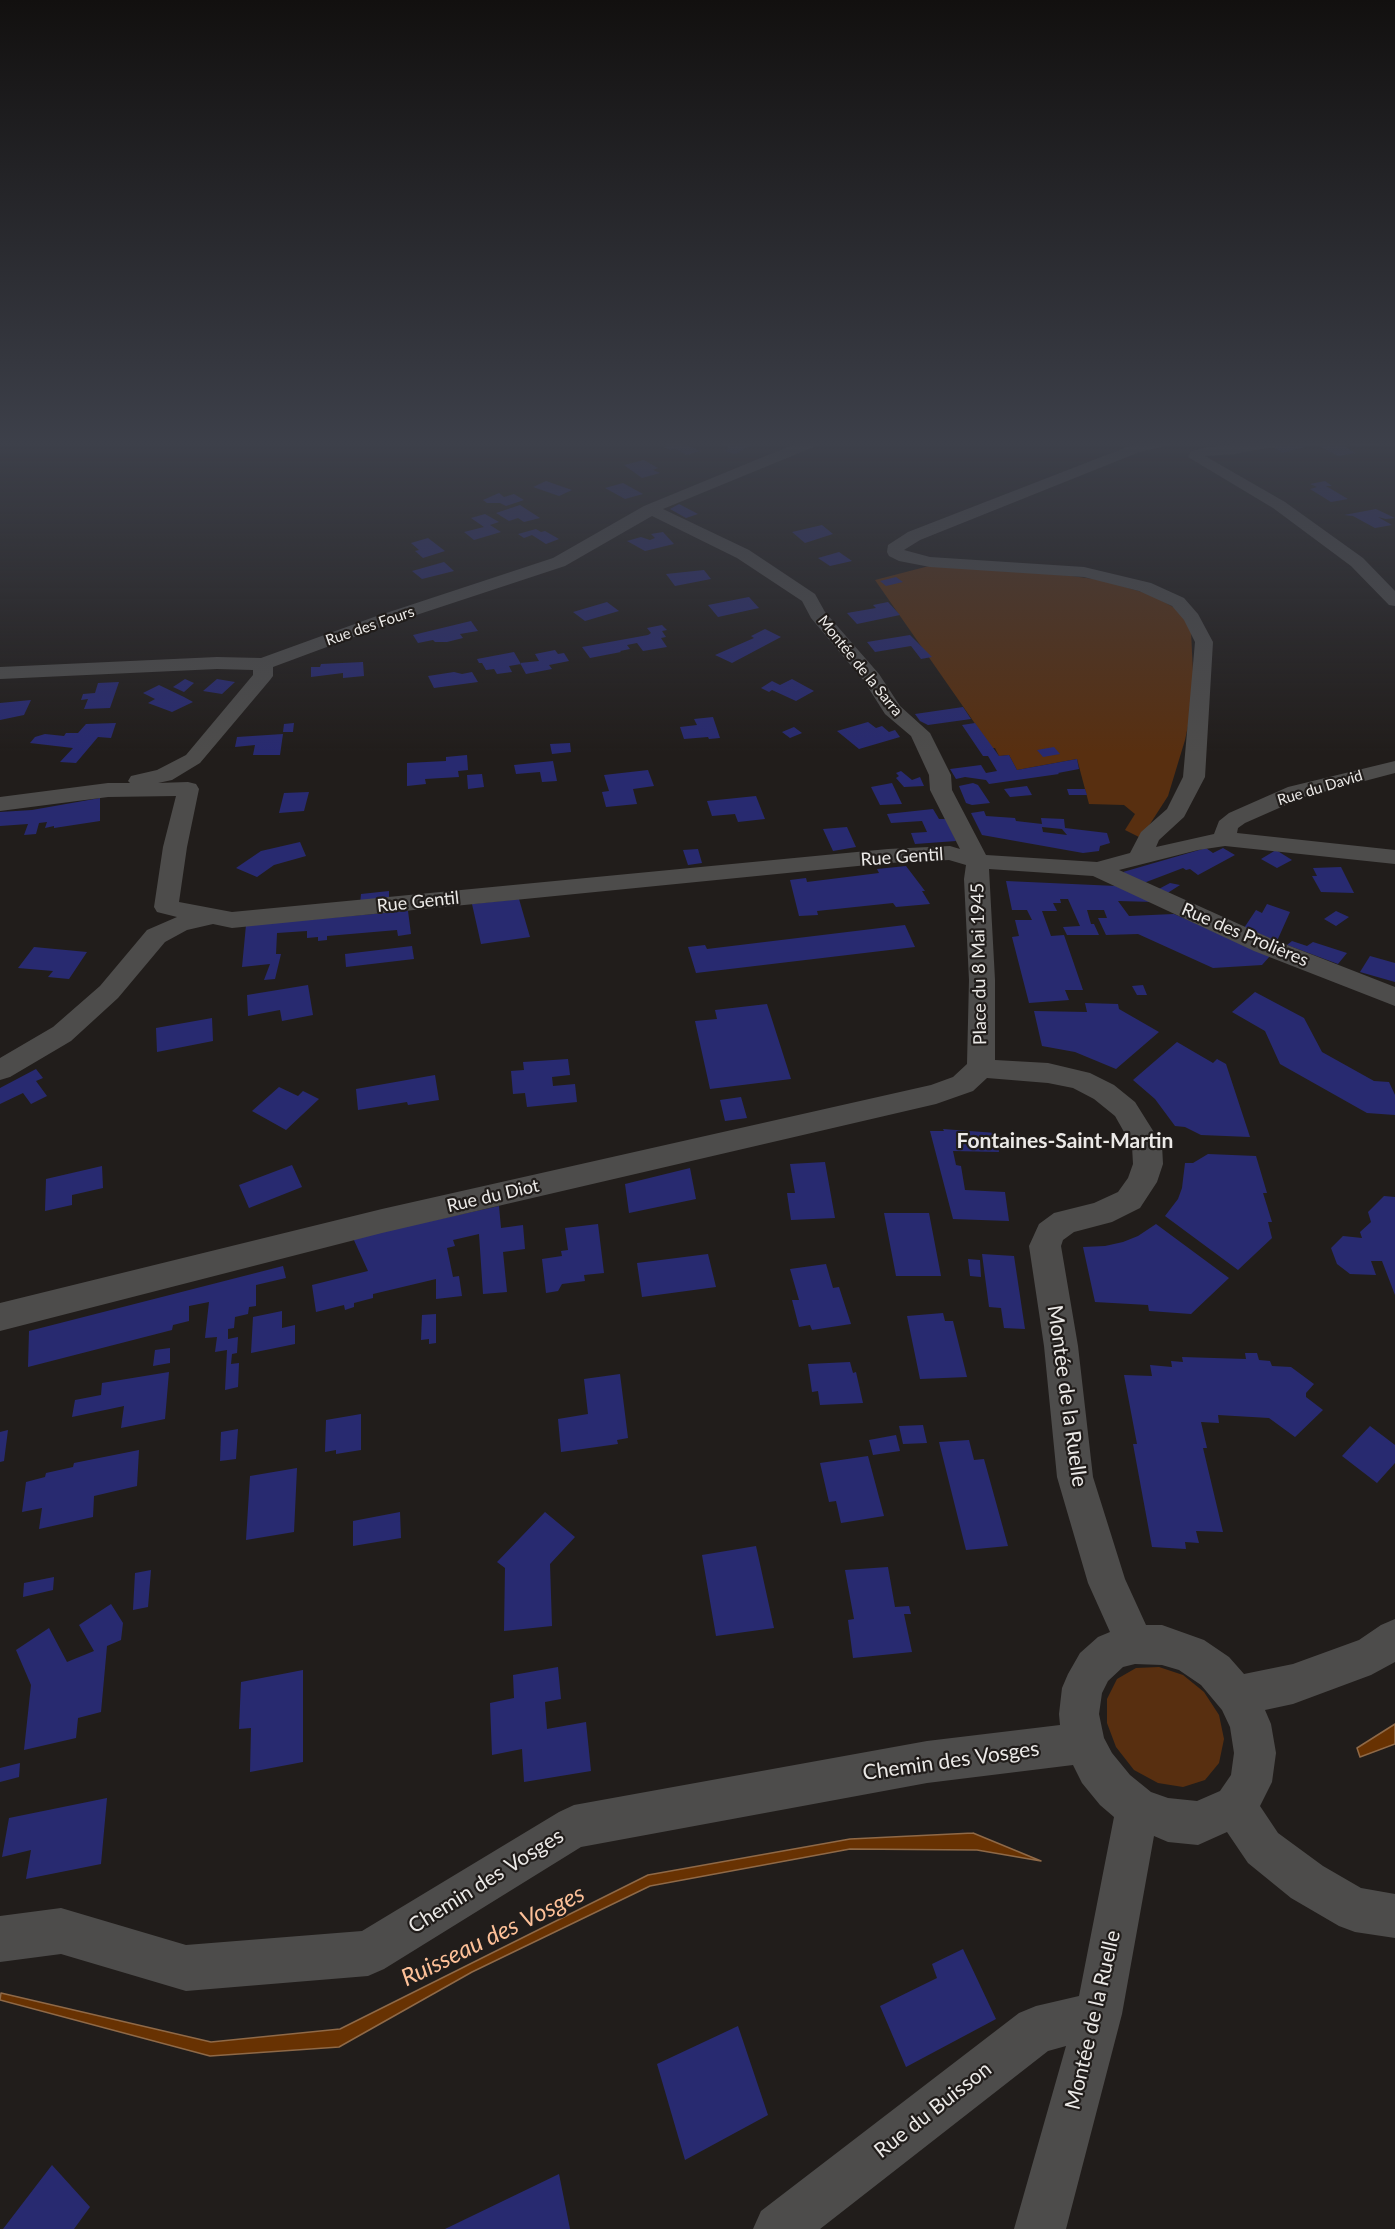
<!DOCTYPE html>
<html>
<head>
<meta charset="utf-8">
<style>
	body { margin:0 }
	canvas { display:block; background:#211d1b }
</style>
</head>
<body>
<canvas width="1395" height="2229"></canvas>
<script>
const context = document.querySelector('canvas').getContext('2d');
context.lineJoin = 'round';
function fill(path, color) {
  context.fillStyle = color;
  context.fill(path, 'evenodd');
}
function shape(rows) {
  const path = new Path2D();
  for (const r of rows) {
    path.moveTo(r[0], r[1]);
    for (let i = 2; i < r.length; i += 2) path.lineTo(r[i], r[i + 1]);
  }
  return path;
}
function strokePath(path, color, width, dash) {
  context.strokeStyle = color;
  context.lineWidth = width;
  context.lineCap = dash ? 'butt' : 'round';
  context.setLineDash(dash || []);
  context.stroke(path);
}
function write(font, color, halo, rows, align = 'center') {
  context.font = font + ' Lato,sans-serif';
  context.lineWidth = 4.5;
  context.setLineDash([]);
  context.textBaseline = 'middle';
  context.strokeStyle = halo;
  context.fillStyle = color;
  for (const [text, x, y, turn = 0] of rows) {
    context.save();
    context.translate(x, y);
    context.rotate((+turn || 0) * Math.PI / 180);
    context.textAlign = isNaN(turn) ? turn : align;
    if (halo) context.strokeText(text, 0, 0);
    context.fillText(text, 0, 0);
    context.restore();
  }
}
fill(shape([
	[929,566,1064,575,1101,580,1152,595,1180,611,1191,631,1193,673,1192,707,1185,740,1168,796,1141,838,1125,830,1135,814,1124,805,1089,804,1077,759,1017,770,1009,755,999,756,995,748,992,748,875,580],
	[1159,1667,1183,1675,1204,1692,1219,1715,1224,1739,1219,1763,1205,1780,1183,1787,1158,1783,1134,1770,1116,1747,1107,1723,1107,1699,1117,1679,1136,1668]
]), '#582f10');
const water = shape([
	[1395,1724,1395,1744,1360,1757,1357,1748,1395,1724],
	[973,1833,1041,1861,977,1850,850,1849,650,1886,472,1972,339,2047,210,2056,0,2000,1,1993,211,2042,340,2029,648,1875,850,1839,973,1833]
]);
fill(water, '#683202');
strokePath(water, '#8f6947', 1.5);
fill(shape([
	[659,441,690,441,683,444,701,451,687,455,675,449,670,450,664,447,668,446],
	[716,441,747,442,754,446,742,448,745,449,735,454,724,451,730,448],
	[1295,441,1342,441,1347,445,1343,445,1344,446,1356,453,1338,456,1315,444,1283,453,1270,446],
	[1347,441,1371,441,1384,447,1374,445,1357,447],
	[644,460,658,468,653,470,660,473,642,478,624,465],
	[546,481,572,490,559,496,533,487],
	[1325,481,1332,486,1326,486,1348,499,1331,502,1310,489,1317,487,1310,484],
	[623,483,643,494,625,499,605,488],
	[499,493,504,497,514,494,524,500,506,506,500,503,487,503,483,500],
	[679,504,698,514,686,518,670,509],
	[520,505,540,518,524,522,518,518,509,521,496,513],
	[1376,509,1395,518,1386,519,1378,517,1392,525,1375,528,1353,516,1344,515],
	[485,514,499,522,490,525,501,532,474,540,464,532,484,527,471,518],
	[822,525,833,534,805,543,792,532],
	[536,529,541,532,545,531,559,539,546,544,532,535,524,538,518,534],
	[663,532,674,544,645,551,627,541,641,537,650,540,655,538,651,534],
	[428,538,445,551,423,558,415,551,419,550,411,543],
	[839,552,852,561,830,566,818,558],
	[444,562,454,571,422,579,412,571],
	[704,570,711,579,675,586,666,574],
	[896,577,903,582,886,586,880,581],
	[749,597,759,608,718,617,708,605],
	[607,602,619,611,585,621,573,612],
	[888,602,900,615,857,624,847,613,876,608,873,605],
	[471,621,478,631,460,634,463,638,447,642,435,642,433,640,418,643,413,635],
	[662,625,667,630,662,631,666,637,661,638,667,647,643,651,637,643,627,645,630,649,620,651,621,652,590,658,582,647,648,635,651,633,647,628],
	[765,629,781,637,732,663,715,655,754,638,751,636],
	[910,635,932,657,921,659,911,646,875,652,867,642],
	[555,650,558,654,564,653,569,661,549,665,552,669,526,674,520,663,539,661,535,654],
	[514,652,521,664,509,666,512,672,497,674,494,669,486,670,482,663,479,663,477,659],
	[363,662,364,676,343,678,343,673,311,677,311,667,320,667,321,664],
	[454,672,462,674,472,672,478,682,434,688,428,676],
	[185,679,194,683,184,692,173,687],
	[217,679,235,682,222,694,203,691],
	[792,679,814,691,796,701,772,690,769,692,761,688,772,681,780,685],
	[119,682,110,708,84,709,88,699,81,700,83,694,95,693,98,683],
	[159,685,184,697,193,702,172,712,148,703,155,699,143,693],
	[31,700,24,715,0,720,0,703],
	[963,707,971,719,928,725,920,721,915,714],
	[713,717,720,738,709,739,708,737,684,739,680,727,697,725,694,719],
	[868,722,876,728,882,726,889,732,895,730,900,737,859,749,837,731],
	[116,723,111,738,98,737,76,763,60,762,73,748,30,743,35,737,45,734,64,736,66,733,78,733,86,724],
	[294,723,293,732,283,732,284,724],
	[975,723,999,756,1009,755,1017,770,1077,759,1079,769,1058,773,1059,774,989,784,986,780,965,777,956,779,950,769,981,765,986,773,997,771,988,756,983,756,962,725],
	[794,727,802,733,790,738,782,732],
	[283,734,280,755,253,755,255,745,235,747,237,737],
	[570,743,571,752,552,754,550,744],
	[1054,747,1060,754,1043,757,1037,750],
	[467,755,468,770,458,771,459,777,425,779,426,784,407,786,407,763,446,761,446,757],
	[553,761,557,781,542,782,540,772,516,774,514,765],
	[648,770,654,786,633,789,637,804,606,807,602,792,609,791,604,775],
	[901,771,912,780,920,777,924,786,904,787,896,778,899,776,896,773],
	[482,774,484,787,468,789,467,775],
	[892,783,902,804,880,805,871,787],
	[973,783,978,785,990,803,972,805,966,803,959,786],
	[1027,786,1032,795,1010,797,1004,789],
	[1067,789,1085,789,1087,795,1069,795],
	[309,792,304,811,279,813,284,793],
	[756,796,765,819,738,822,735,814,712,816,707,801],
	[100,798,100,821,54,828,54,826,45,828,47,822,39,823,36,834,24,835,28,824,0,826,0,812,32,810],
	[933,809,939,819,946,819,956,841,915,844,911,833,927,832,922,821,891,823,887,814],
	[984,811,986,816,1015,818,1016,821,1042,824,1041,818,1064,819,1065,828,1107,833,1110,843,1100,846,1099,851,1083,853,982,835,971,813],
	[1042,827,1062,829,1067,835,1043,832],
	[847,827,856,847,833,851,823,829],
	[300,842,306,856,274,865,257,877,236,868,261,851],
	[1206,848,1213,853,1223,848,1235,855,1198,875,1190,869,1186,870,1183,868,1141,884,1123,872],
	[698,849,702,863,688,865,683,850],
	[1276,850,1292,860,1277,868,1261,859],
	[906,866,925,891,922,891,930,904,896,907,893,903,817,911,818,915,799,916,790,880,806,878,807,882,879,873,877,869],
	[1341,867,1354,893,1321,892,1312,876,1317,876,1313,868],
	[1006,881,1116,886,1155,902,1118,901,1129,916,1174,914,1270,956,1262,965,1213,968,1138,934,1106,935,1098,918,1107,918,1104,910,1087,910,1091,924,1094,924,1099,935,1067,935,1063,927,1080,926,1068,899,1060,899,1061,903,1053,903,1057,911,1042,911,1051,936,1064,935,1083,990,1065,990,1069,1000,1029,1003,1012,937,1019,936,1015,920,1032,920,1027,910,1012,910],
	[1170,883,1180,885,1166,894,1157,890],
	[389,891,389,902,360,905,361,894],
	[519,899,530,937,481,944,472,904],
	[1267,904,1290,912,1277,941,1244,928,1256,910,1262,913],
	[408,911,411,934,398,936,397,930,327,936,327,940,318,941,318,937,307,938,307,931,277,933,276,954,281,954,275,979,264,980,270,964,242,967,246,925],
	[1336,911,1349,917,1336,926,1324,919],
	[905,925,915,947,696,973,688,947,705,945,707,949],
	[1292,941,1307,946,1313,942,1347,953,1338,964,1287,945],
	[412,946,414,959,346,967,345,954],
	[34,947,87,952,69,979,48,977,53,971,18,968],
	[1370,956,1395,963,1395,982,1360,972],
	[308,985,313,1015,282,1021,280,1010,248,1016,247,995],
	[1143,985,1147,995,1137,995,1132,986],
	[1255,992,1304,1018,1322,1052,1374,1081,1389,1082,1395,1095,1395,1115,1367,1113,1280,1064,1265,1031,1232,1012],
	[1085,1003,1118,1004,1119,1009,1159,1032,1116,1069,1075,1052,1042,1046,1034,1011,1087,1012],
	[767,1004,791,1079,710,1089,695,1021,717,1019,715,1010],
	[212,1018,213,1041,157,1052,156,1028],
	[1177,1042,1213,1063,1217,1059,1226,1064,1250,1137,1201,1135,1185,1127,1175,1126,1155,1099,1133,1080],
	[568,1059,570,1075,552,1077,553,1086,575,1084,577,1102,527,1107,525,1093,513,1094,511,1071,524,1070,523,1062],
	[36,1069,43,1078,36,1081,47,1096,31,1104,23,1093,0,1104,0,1088],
	[435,1075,439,1100,408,1105,407,1102,358,1110,356,1089],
	[279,1087,298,1096,303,1091,319,1099,286,1130,252,1111],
	[741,1097,747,1118,725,1121,720,1100],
	[943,1129,996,1133,999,1152,953,1151,956,1165,961,1166,965,1190,1005,1192,1009,1221,953,1219,930,1131,944,1131],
	[1208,1154,1256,1156,1267,1193,1263,1193,1272,1222,1268,1222,1272,1238,1238,1270,1165,1216,1178,1199,1182,1188,1185,1163,1193,1163],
	[825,1162,835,1218,791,1220,787,1193,795,1193,790,1164],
	[292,1165,302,1187,249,1208,239,1185],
	[102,1166,103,1188,72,1195,72,1205,45,1211,46,1179],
	[690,1168,696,1199,629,1213,625,1184],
	[1384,1196,1395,1197,1395,1295,1382,1261,1371,1261,1376,1275,1350,1274,1337,1264,1331,1248,1343,1236,1362,1238,1360,1232,1371,1222,1368,1212],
	[499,1206,501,1228,523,1225,525,1249,503,1252,507,1292,483,1294,479,1234,453,1240,455,1246,447,1248,453,1277,459,1276,462,1296,436,1299,436,1279,373,1294,373,1298,354,1303,354,1307,345,1310,344,1305,316,1312,312,1285,368,1271,353,1238],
	[884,1213,929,1213,941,1276,896,1276],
	[598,1224,604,1273,584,1275,585,1281,562,1284,558,1291,546,1293,542,1259,562,1256,561,1251,568,1250,565,1228],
	[1156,1224,1229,1278,1191,1314,1149,1311,1148,1305,1095,1302,1083,1247,1105,1246,1123,1242,1138,1236],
	[708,1254,716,1287,642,1297,637,1263],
	[982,1254,1014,1256,1025,1329,1004,1328,1001,1308,989,1307],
	[968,1259,980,1260,981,1277,970,1276],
	[826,1264,833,1288,839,1287,851,1324,812,1330,810,1325,799,1327,792,1300,799,1300,790,1269],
	[283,1266,286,1278,256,1285,256,1306,249,1307,248,1314,235,1317,234,1328,228,1329,228,1339,238,1337,237,1353,232,1354,231,1364,239,1363,238,1387,225,1390,227,1350,215,1352,217,1337,205,1338,209,1302,189,1306,189,1321,173,1325,172,1330,28,1367,29,1331],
	[282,1311,282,1328,295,1325,295,1344,251,1353,253,1317],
	[943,1313,945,1321,953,1321,967,1377,920,1379,907,1316],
	[436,1314,436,1343,429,1344,429,1339,421,1340,422,1315],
	[170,1348,170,1363,153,1366,155,1350],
	[1245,1353,1257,1353,1259,1360,1270,1361,1272,1366,1291,1367,1314,1384,1306,1393,1306,1397,1323,1410,1295,1437,1269,1418,1218,1415,1219,1423,1201,1422,1207,1448,1203,1448,1223,1532,1196,1531,1199,1543,1185,1542,1186,1549,1152,1547,1133,1444,1137,1444,1124,1375,1152,1376,1150,1365,1172,1367,1171,1361,1183,1362,1182,1357,1246,1359],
	[850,1362,853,1373,856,1372,863,1403,820,1405,818,1391,812,1392,808,1364],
	[169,1372,165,1419,121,1428,124,1406,72,1417,75,1400,101,1395,102,1383],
	[620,1374,628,1438,617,1440,618,1444,561,1452,558,1419,588,1414,584,1379],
	[361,1414,361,1450,336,1454,336,1450,325,1452,326,1420],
	[923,1425,927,1443,903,1444,899,1426],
	[1370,1426,1395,1445,1395,1463,1377,1483,1342,1456],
	[238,1429,236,1459,220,1461,221,1432],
	[8,1430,4,1461,0,1462,0,1432],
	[896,1435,900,1451,873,1455,869,1440],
	[969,1440,974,1460,984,1459,1008,1546,966,1550,939,1442],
	[139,1450,137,1486,94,1496,93,1517,39,1529,42,1508,22,1512,26,1482,45,1477,46,1473,73,1467,74,1463],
	[868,1456,884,1516,841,1523,836,1501,829,1502,820,1463],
	[297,1468,294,1532,246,1540,250,1476],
	[400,1512,401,1538,353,1546,353,1521],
	[545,1512,575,1537,550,1564,552,1626,504,1631,505,1568,497,1562],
	[756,1546,774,1628,716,1636,702,1555],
	[888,1567,895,1607,909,1606,911,1614,904,1614,912,1652,853,1658,848,1620,854,1619,845,1570],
	[151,1570,148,1607,133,1610,135,1573],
	[54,1577,53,1590,23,1597,24,1583],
	[111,1604,123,1623,121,1640,107,1646,101,1712,78,1718,76,1738,24,1750,31,1685,16,1650,49,1628,67,1662,94,1651,79,1625],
	[558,1667,561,1699,545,1702,547,1729,586,1722,591,1771,524,1782,522,1749,492,1755,490,1703,514,1698,513,1675],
	[303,1670,303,1762,250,1772,251,1728,239,1729,241,1682],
	[20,1763,19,1777,0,1782,0,1768],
	[107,1798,101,1864,26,1879,31,1850,2,1857,9,1818],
	[963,1949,996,2019,906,2067,880,2006,937,1978,932,1964],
	[738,2026,768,2115,685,2160,657,2064],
	[52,2165,90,2207,74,2229,3,2229],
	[559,2174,570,2229,445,2229]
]), '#282a70');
fill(shape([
	[802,441,823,441,821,444,663,509,749,550,815,594,825,612,879,674,900,706,930,733,951,775,952,790,986,855,1097,862,1130,853,1141,832,1167,809,1183,777,1195,642,1184,620,1172,606,1139,591,1084,577,930,567,899,561,889,556,887,552,888,545,908,532,1127,447,1149,441,1175,441,1173,444,1137,453,920,540,904,550,930,557,1084,567,1151,583,1184,598,1198,614,1213,642,1205,777,1184,817,1159,840,1156,847,1214,834,1219,821,1229,813,1288,787,1395,761,1395,773,1304,797,1245,823,1238,828,1237,833,1395,850,1395,864,1225,846,1198,850,1119,870,1272,939,1395,987,1395,1006,1254,951,1093,876,989,869,995,980,995,1060,1048,1063,1090,1073,1114,1085,1135,1102,1162,1145,1163,1164,1157,1182,1140,1208,1112,1222,1074,1232,1063,1240,1061,1246,1078,1346,1093,1477,1125,1579,1146,1625,1162,1625,1204,1640,1229,1657,1244,1674,1293,1664,1359,1640,1381,1625,1395,1619,1395,1662,1371,1675,1293,1704,1265,1710,1271,1724,1276,1753,1272,1782,1260,1806,1278,1833,1323,1866,1361,1888,1395,1894,1395,1938,1355,1932,1339,1926,1291,1898,1248,1863,1227,1832,1198,1845,1168,1842,1154,1836,1122,2014,1066,2229,1014,2229,1066,2046,1048,2051,820,2229,753,2229,761,2211,1019,2013,1036,2006,1079,1996,1114,1817,1100,1805,1082,1783,1073,1765,927,1783,581,1847,384,1969,368,1976,186,1991,61,1954,0,1962,0,1916,61,1908,186,1945,362,1931,559,1812,574,1805,927,1741,1060,1725,1059,1714,1062,1688,1068,1674,1080,1653,1098,1637,1110,1632,1088,1583,1057,1477,1044,1346,1029,1246,1039,1224,1054,1213,1094,1203,1118,1192,1128,1178,1133,1164,1132,1146,1115,1116,1094,1099,1073,1088,1048,1083,987,1078,973,1091,936,1104,382,1233,0,1331,0,1303,382,1209,931,1085,953,1077,967,1064,969,980,964,879,966,865,949,860,888,863,232,928,213,924,187,930,165,942,118,998,71,1041,10,1077,0,1080,0,1058,53,1027,100,986,147,930,177,917,157,912,154,907,163,847,176,796,108,797,0,811,0,797,108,783,130,783,128,781,131,776,157,770,186,755,253,675,253,670,217,669,0,679,0,667,217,657,261,658,374,617,553,558,644,506,802,441],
	[652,516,737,558,802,601,811,618,864,681,885,714,911,736,929,775,930,790,960,849,950,846,888,849,232,912,179,902,187,847,199,789,196,784,188,782,158,783,172,780,200,763,270,680,273,676,273,667,386,625,565,566,652,516],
	[1135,1664,1162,1665,1179,1670,1201,1685,1222,1710,1230,1727,1234,1753,1231,1775,1220,1791,1197,1801,1168,1798,1151,1792,1130,1775,1112,1753,1104,1738,1099,1714,1102,1693,1108,1681,1123,1667,1135,1664],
	[1259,441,1292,441,1285,445,1235,454,1205,456,1285,502,1363,558,1395,591,1395,606,1389,605,1351,566,1273,508,1188,457,1191,451,1204,448,1259,441]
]), '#4d4c4b');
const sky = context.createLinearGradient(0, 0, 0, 753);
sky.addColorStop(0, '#12100f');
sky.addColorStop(0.59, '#3d404a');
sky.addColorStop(1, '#3d404a00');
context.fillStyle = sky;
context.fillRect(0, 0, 1395, 753);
write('15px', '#ebe9e7', '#211d1b', [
	["Rue des Fours",370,626,-19],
	["Montée de la Sarra",860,666,51],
	["Rue du David",1320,788,-17]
]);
write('18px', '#ebe9e7', '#211d1b', [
	["Rue Gentil",902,857,-4],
	["Rue Gentil",418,902,-6],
	["Rue des Prolières",1245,935,23],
	["Place du 8 Mai 1945",979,964,-91],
	["Rue du Diot",493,1196,-13]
]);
write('bold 21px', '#ebe9e7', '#211d1b', [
	["Fontaines-Saint-Martin",1065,1141]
]);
write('21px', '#ebe9e7', '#211d1b', [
	["Montée de la Ruelle",1067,1396,82],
	["Chemin des Vosges",951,1761,-8],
	["Chemin des Vosges",486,1881,-32],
	["Montée de la Ruelle",1093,2020,-77],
	["Rue du Buisson",933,2110,-38]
]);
write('italic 24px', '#fdc098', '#211d1b', [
	["Ruisseau des Vosges",493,1936,-26]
]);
</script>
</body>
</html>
